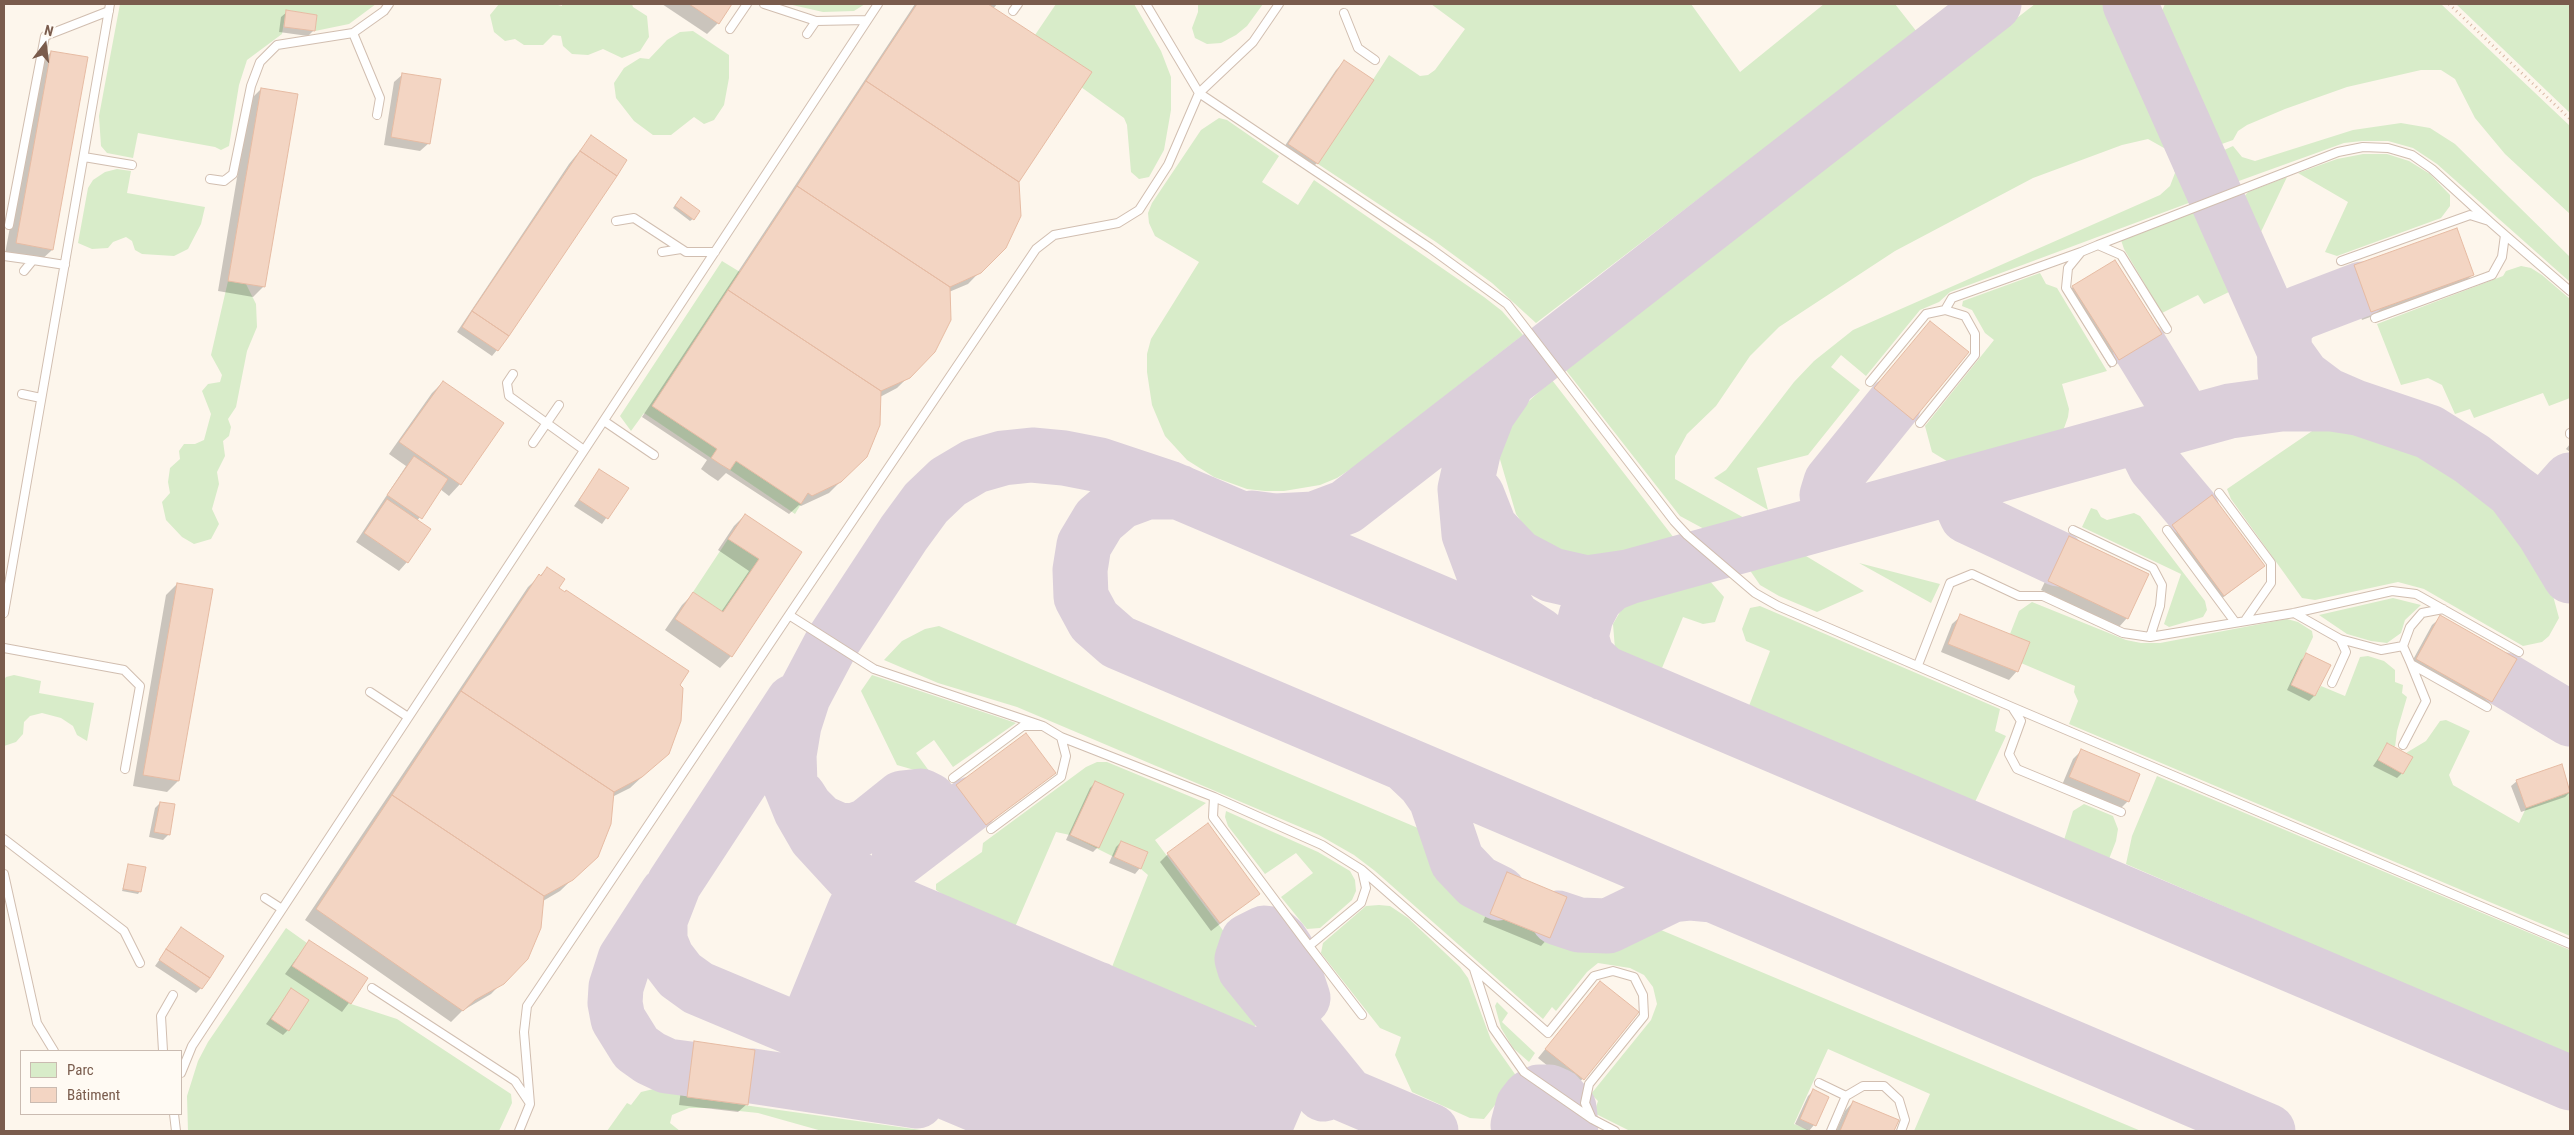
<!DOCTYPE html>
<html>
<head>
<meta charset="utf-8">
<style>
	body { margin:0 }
	#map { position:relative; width:2574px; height:1135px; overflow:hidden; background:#fdf6ec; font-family:"Roboto Condensed",sans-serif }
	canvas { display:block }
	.frame { position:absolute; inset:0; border:5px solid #7a5c4d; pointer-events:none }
	.legend { position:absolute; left:20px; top:1050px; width:162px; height:65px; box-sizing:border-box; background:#fffaf3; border:1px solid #cabbb1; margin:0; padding:6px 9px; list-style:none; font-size:15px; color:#7a5c4d }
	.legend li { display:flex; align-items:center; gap:10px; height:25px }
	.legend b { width:25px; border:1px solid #cabbb1 }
	.north { position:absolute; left:20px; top:20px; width:50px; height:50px; -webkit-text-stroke:4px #fffaf3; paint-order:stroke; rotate:15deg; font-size:14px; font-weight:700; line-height:20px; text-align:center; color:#7a5c4d }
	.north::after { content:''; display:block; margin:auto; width:18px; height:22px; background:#7a5c4d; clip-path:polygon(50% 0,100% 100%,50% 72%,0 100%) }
</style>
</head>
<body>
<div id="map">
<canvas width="2574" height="1135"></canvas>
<div class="frame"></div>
<ul class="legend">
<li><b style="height:14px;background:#d8ecc9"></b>Parc</li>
<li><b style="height:14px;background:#f3d5c3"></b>Bâtiment</li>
</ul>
<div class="north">N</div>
</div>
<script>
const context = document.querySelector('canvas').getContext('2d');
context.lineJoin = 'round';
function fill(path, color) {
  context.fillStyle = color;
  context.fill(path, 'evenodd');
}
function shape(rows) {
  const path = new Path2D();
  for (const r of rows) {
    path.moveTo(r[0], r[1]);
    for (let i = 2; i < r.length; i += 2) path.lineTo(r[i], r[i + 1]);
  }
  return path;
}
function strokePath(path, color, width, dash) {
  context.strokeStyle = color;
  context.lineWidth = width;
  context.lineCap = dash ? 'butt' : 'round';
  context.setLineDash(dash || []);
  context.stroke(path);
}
fill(shape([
	[120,4,376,4,349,24,315,31,317,15,286,10,282,34,247,60,239,85,229,146,221,150,215,147,138,133,133,158,107,153,101,146,99,116],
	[499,4,554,4,562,6,562,4,632,4,633,7,647,16,649,37,640,51,622,58,603,49,588,55,572,54,563,46,561,36,553,35,543,45,524,45,515,39,505,41,494,32,490,15],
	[788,4,865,4,854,11,823,12],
	[1056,4,1134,4,1161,51,1171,77,1171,110,1164,150,1149,177,1139,179,1131,172,1127,125,1124,118,1081,87,1091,72,1035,35],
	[1198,4,1263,4,1247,26,1236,35,1221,43,1207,44,1195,38,1192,28,1198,12],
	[1431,4,1691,4,1740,72,1824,4,1895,4,1917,32,1536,323,1492,283,1436,242,1318,164,1389,55,1420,76,1428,75,1435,70,1465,29],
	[2035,4,2107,4,2169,146,2164,148,2148,139,2122,145,2033,178,1895,251,1779,327,1750,356,1716,406,1687,434,1675,456,1675,479,1746,519,1706,530,1680,516,1565,369],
	[2165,4,2441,4,2570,126,2570,214,2505,154,2475,118,2455,79,2441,70,2421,70,2347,87,2285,109,2247,125,2238,131,2233,140,2219,145,2161,13],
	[2456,4,2570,4,2570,113],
	[693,31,729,55,729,78,724,105,714,120,704,124,694,117,671,135,653,135,634,121,616,98,614,83,624,68,640,58,649,59,667,40,680,32],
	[1219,118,1227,120,1279,156,1262,182,1298,205,1314,180,1484,297,1502,311,1523,335,1354,467,1337,478,1320,485,1284,491,1265,491,1247,489,1214,477,1187,460,1165,436,1152,405,1147,372,1147,354,1151,339,1199,262,1155,236,1149,223,1148,213,1152,203,1201,130],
	[2401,123,2430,128,2455,144,2570,257,2570,282,2437,164,2413,148,2388,141,2362,141,2344,143,2236,182,2222,151,2233,146,2242,157,2255,161,2353,130],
	[2363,154,2387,154,2409,161,2430,174,2450,195,2450,206,2441,218,2337,256,2325,252,2348,202,2298,173,2337,159],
	[2174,155,2194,201,1950,292,1939,302,1920,310,1866,376,1841,355,1831,367,1860,390,1808,455,1757,468,1768,510,1714,478,1726,470,1794,382,1814,361,1853,330,2160,195,2170,186,2175,173,2171,158],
	[117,169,131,171,127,193,205,207,201,224,188,249,174,256,142,254,135,250,132,241,126,237,113,242,108,248,92,249,78,243,88,188,93,180,105,172],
	[2287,177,2260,234,2243,198,2248,192],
	[2195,211,2199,212,2231,286,2229,292,2204,304,2198,295,2162,313,2124,249,2121,240],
	[722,261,740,272,652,406,717,449,711,458,644,413,631,431,620,416],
	[2521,266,2531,268,2542,275,2570,299,2570,398,2549,406,2543,393,2474,418,2470,409,2455,414,2442,385,2428,378,2401,385,2377,324,2503,276,2506,271],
	[2040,273,2046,284,2057,288,2107,371,2062,384,2069,409,2068,417,2063,431,1950,463,1932,452,1925,426,1994,340,1985,333,1972,310,1962,306,1963,301],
	[228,281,246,284,256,304,257,327,247,351,236,407,228,419,231,427,229,436,223,441,225,456,217,472,219,484,212,509,219,524,211,539,194,544,182,537,166,520,162,502,170,493,168,482,170,468,180,459,179,451,184,444,195,444,204,440,211,414,202,391,208,384,220,382,222,375,211,355],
	[1552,380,1674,538,1616,555,1587,557,1545,546,1525,527,1516,514,1499,456,1501,447,1512,424,1530,400],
	[2318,427,2364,434,2407,448,2449,470,2482,495,2521,539,2552,592,2559,618,2549,636,2542,642,2523,646,2424,589,2398,582,2315,600,2302,598,2231,499,2227,489],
	[736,461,801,504,795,514,730,470],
	[2091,508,2097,510,2101,517,2107,520,2134,513,2140,516,2205,601,2207,610,2203,617,2169,627,2164,624,2181,574,2082,527],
	[728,539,759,559,723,612,693,592],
	[1801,553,1864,591,1817,612,1779,596,1760,585,1749,569],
	[1859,563,1940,584,1931,603],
	[1708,579,1724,597,1715,622,1703,624,1683,617,1662,668,1615,649,1613,624,1624,605,1634,598],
	[2393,598,2421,605,2405,620,2401,633,2387,643,2371,641,2347,634,2319,615],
	[2032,602,2126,640,2141,643,2160,643,2287,619,2298,622,2312,631,2313,637,2291,684,2315,696,2321,686,2345,696,2360,657,2368,656,2384,661,2395,670,2395,682,2403,685,2402,693,2407,697,2397,731,2395,747,2387,743,2378,760,2403,774,2412,757,2406,753,2426,741,2440,721,2446,720,2470,731,2449,775,2453,785,2519,823,2526,808,2570,792,2570,936,2069,724,2078,701,2074,692,2075,686,2021,663,2030,643,2010,634,2019,611],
	[1760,606,2000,709,1995,731,2006,736,1975,802,1749,706,1770,651,1746,641,1742,629,1750,608],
	[939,626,1418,828,1440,877,1466,903,1490,914,1571,947,1586,950,1602,950,1661,930,2141,1131,1914,1131,1930,1094,1828,1049,1794,1124,1811,1131,1630,1131,1594,1113,1598,1101,1591,1094,1651,1020,1657,1004,1653,987,1644,975,1630,968,1598,963,1587,972,1556,1011,1552,1007,1543,1019,1375,871,1354,855,1319,835,1017,707,938,683,884,660,902,641,925,629],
	[14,675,41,681,39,693,94,703,87,741,77,735,73,726,61,718,42,713,30,716,24,722,23,734,16,742,4,746,4,680,6,677],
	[872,675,1016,723,953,767,934,740,916,753,932,775,897,765,861,691],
	[1097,762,1107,762,1206,803,1155,840,1225,933,1219,943,1218,951,1260,1009,1261,1016,1255,1026,1246,1027,1112,967,1148,875,1141,869,1148,853,1121,841,1114,857,1070,835,1056,832,1015,927,952,901,936,890,936,884,982,852,983,843,1086,767],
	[2157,776,2570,950,2570,1056,2126,864,2132,836],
	[2084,804,2113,816,2118,829,2116,841,2109,859,2064,840,2073,811],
	[1226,811,1318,852,1350,871,1355,880,1356,891,1352,900,1320,928,1307,929,1281,897,1313,873,1296,853,1265,874,1228,826,1225,817],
	[1379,905,1390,906,1408,918,1460,967,1468,978,1491,1040,1517,1077,1484,1119,1470,1118,1412,1092,1395,1055,1401,1037,1380,1028,1321,953,1323,943,1366,906],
	[286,928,307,943,292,966,351,1004,397,1019,511,1094,512,1103,499,1131,188,1131,187,1096,198,1061,208,1042],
	[1497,1002,1508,1013,1502,1022,1535,1053,1529,1062,1513,1048,1501,1028,1495,1006],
	[662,1087,688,1090,687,1097,928,1131,822,1131,758,1113,711,1108,689,1108,672,1115,670,1123,680,1131,607,1131,627,1103,631,1105,641,1092]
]), '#d8ecc9');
fill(shape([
	[662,4,730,4,718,23,707,34],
	[915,4,997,4,993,9,1018,182,1004,247,968,284,949,292,934,352,897,388,880,397,866,456,829,493,801,506,799,505,789,514,726,473,718,481,709,475,701,469,707,460,642,417],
	[287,12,314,30,308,36,279,32,281,17],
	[51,52,52,250,40,261,5,254,40,63],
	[1344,62,1317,163,1309,171,1280,153,1336,70],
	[403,74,429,143,420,151,384,145,394,82],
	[261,89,264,286,253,297,218,291,250,100],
	[591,137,497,350,492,356,457,332,569,164],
	[678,201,693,219,690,221,673,208],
	[2456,230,2472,275,2464,283,2362,320,2346,274,2354,266],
	[2073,287,2160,334,2152,342,2110,368,2065,295],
	[1930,322,1912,419,1904,427,1867,397],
	[443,382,502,424,460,484,449,496,440,489,417,521,407,562,399,571,356,542,406,466,389,454,432,393],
	[2570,444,2570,452,2566,449],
	[600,470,627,488,602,524,574,506],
	[745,515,801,553,731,656,720,668,665,630,682,605,693,594,721,612,749,571,718,550,734,526],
	[2173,526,2263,566,2216,603,2165,534],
	[2070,538,2127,618,2119,627,2041,590,2062,546],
	[547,569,558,588,678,686,668,753,630,788,612,797,585,867,560,891,543,901,526,958,491,994,462,1011,451,1022,305,920,528,587],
	[177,584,178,781,167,792,133,786,166,595],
	[1961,616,2017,671,2009,680,1941,652,1952,624],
	[2441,617,2491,701,2483,710,2409,667,2432,625],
	[2307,655,2314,696,2309,701,2287,690,2301,660],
	[2388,744,2402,773,2397,778,2373,766],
	[2081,751,2128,801,2120,809,2062,785,2073,759],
	[2561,765,2570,792,2565,797,2521,812,2511,786,2517,781],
	[1054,773,977,832,948,794,957,786],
	[1095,783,1098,847,1093,852,1066,840,1090,788],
	[160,803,169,834,163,840,149,837,155,808],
	[1121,842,1140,868,1135,874,1109,863,1116,847],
	[1168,854,1258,894,1211,931,1160,862],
	[129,865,140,891,138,894,122,891],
	[1507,874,1549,937,1541,946,1483,922,1499,882],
	[181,929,201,988,196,993,155,966],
	[309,941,367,979,342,1012,285,974],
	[1600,982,1637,1012,1575,1088,1538,1058],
	[291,990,288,1030,283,1035,266,1024],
	[694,1043,747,1104,738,1112,679,1105,686,1051],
	[1813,1091,1814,1125,1809,1131,1795,1124,1808,1096],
	[1853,1102,1898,1121,1893,1131,1836,1131,1845,1111]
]), '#0003');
strokePath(shape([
	[2130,4,2285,352,2303,377,2327,395,2357,408],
	[2140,347,2175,404,2175,413,2171,422,2150,441,2149,454,2155,466,2192,510],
	[2285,373,2284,334,2288,323,2299,313,2362,289],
	[1504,390,1488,413,1474,449,1465,489,1469,534,1485,577,1514,619,1539,635],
	[1977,481,1963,491,1961,503,1967,516,2059,559],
	[2513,491,2528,502,2541,504,2554,498,2570,480],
	[1179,492,1147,492,1120,502,1099,520,1084,545,1080,570,1081,597,1094,621,1118,642,2268,1131],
	[1477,495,1490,528,1518,557,1552,575,1587,583,1628,577],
	[1856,514,1842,513,1832,507,1827,495,1831,482,1894,404],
	[1252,518,1275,521,1314,519,1346,507,1994,4],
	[1604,673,1587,657,1581,637,1586,616,1596,597,1610,584,1628,577,2208,417,2230,411,2281,404,2332,404,2358,408,2429,432,2472,459,2513,491,2544,533,2570,576],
	[2505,680,2570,719],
	[793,702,674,884,660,920,660,941,667,958,680,975,698,988,1039,1131],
	[1405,764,1424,782,1436,799,1457,861,1477,882,1499,893],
	[799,797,806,808,820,822,838,830,853,831,867,826,902,798,921,796,929,800,937,818,934,828,899,859,971,804],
	[667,894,625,959,616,987,615,1003,618,1019,636,1048,650,1058,667,1066,690,1069],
	[1558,918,1579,925,1608,926,1672,895,1691,893,1713,895],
	[1303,998,1287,950,1281,941,1273,934,1264,933,1248,941,1242,959,1245,969,1344,1091],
	[847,1038,841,1042,824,1040,811,1027,810,1019,855,909,868,899,885,899,896,911,898,921],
	[889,1055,883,1060,875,1060,866,1058,859,1053,853,1045,854,1029,898,927,903,921,918,915,927,917,934,921,941,936],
	[752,1076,917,1101],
	[922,1077,909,1076,901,1069,896,1062,897,1045,940,944,946,938,961,933,969,935,978,941],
	[972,1093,969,1096,952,1094,939,1081,937,1073,983,963,996,953,1012,953,1024,964,1026,973],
	[1017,1110,1011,1114,995,1112,981,1099,980,1090,1026,981,1031,975,1047,969,1062,975,1069,991],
	[1518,1125,1523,1106,1530,1097,1539,1092,1549,1092,1558,1096,1569,1108,1571,1125,1567,1131],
	[1042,1131,1030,1124,1024,1117,1023,1108,1069,999,1074,993,1089,987,1098,989,1108,997],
	[1066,1131,1067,1119,1111,1017,1116,1011,1132,1006,1147,1012,1154,1025],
	[1112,1131,1153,1035,1167,1025,1174,1024,1183,1026,1192,1034],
	[1163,1131,1196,1053,1201,1047,1217,1042,1225,1044,1232,1048,1238,1060],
	[1213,1131,1238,1071,1244,1065,1252,1061,1268,1062,1279,1072],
	[1263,1131,1281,1089,1286,1084,1302,1078,1310,1080,1317,1085,1323,1094],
	[1431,1131,885,899,850,874,816,837,801,811,790,784,789,755,794,725,803,697,831,644,904,533,926,503,948,482,975,466,1003,458,1032,455,1064,458,1100,465,1169,488,2570,1083]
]), '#dbcfda', 55);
const building = shape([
	[689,4,732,4,719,24,689,4],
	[917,4,988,4,1092,72,1019,182,866,81,917,4],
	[286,10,317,15,315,31,284,27,286,10],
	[51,51,88,57,53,250,16,243,51,51],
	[1344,60,1374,80,1318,164,1288,144,1344,60],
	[402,73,441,79,430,144,391,137,402,73],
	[866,81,1019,182,1021,216,1006,248,981,273,950,287,797,186,866,81],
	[261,88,298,94,265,287,228,281,261,88],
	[591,135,627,160,617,176,580,151,591,135],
	[580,151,617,176,509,336,472,311,580,151],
	[797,186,950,287,951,320,935,352,910,378,881,391,728,290,797,186],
	[681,197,700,211,694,220,675,206,681,197],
	[2457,228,2474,275,2371,312,2354,265,2457,228],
	[2115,260,2162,334,2119,360,2072,286,2115,260],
	[728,290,881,391,880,425,867,457,841,482,812,496,808,493,801,504,736,461,730,470,720,464,711,458,717,449,652,406,728,290],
	[472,311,509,336,498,351,462,327,472,311],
	[1930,321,1969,352,1913,420,1874,388,1930,321],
	[443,381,504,423,461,485,399,442,443,381],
	[414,456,448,479,422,519,387,495,414,456],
	[599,469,629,488,608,519,579,500,599,469],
	[2212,495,2265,566,2224,596,2172,525,2212,495],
	[387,499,431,529,408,563,364,533,387,499],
	[745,514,802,552,732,657,675,619,693,592,723,612,759,559,728,539,745,514],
	[2069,536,2149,574,2128,619,2048,581,2069,536],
	[547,567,565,579,559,588,565,592,566,590,689,671,680,685,683,688,681,721,669,754,642,777,614,792,461,691,539,574,541,576,547,567],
	[177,583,213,589,179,781,143,775,177,583],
	[1960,614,2030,642,2018,672,1948,644,1960,614],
	[2440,615,2517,659,2492,702,2416,659,2440,615],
	[2306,653,2331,665,2315,696,2291,685,2306,653],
	[461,691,614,792,611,824,598,857,573,880,544,896,392,795,461,691],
	[1026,733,1056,773,986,825,956,785,1026,733],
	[2387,743,2413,757,2403,774,2378,760,2387,743],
	[2081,749,2140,774,2129,802,2069,777,2081,749],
	[2562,764,2570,792,2526,808,2516,780,2562,764],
	[1095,781,1124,794,1099,848,1070,835,1095,781],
	[392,795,544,896,541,928,528,959,504,984,475,1000,463,1011,316,909,392,795],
	[160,802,175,804,170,835,154,832,160,802],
	[1208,823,1260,894,1220,923,1167,853,1208,823],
	[1121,841,1148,852,1141,869,1114,857,1121,841],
	[128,864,146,867,141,892,123,889,128,864],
	[1507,872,1567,897,1550,938,1490,914,1507,872],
	[181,927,224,956,210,978,166,949,181,927],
	[309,940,368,978,351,1004,292,966,309,940],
	[166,949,210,978,202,989,159,960,166,949],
	[1600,981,1639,1012,1584,1080,1545,1049,1600,981],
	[291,988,309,1000,289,1031,271,1019,291,988],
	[694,1041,755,1050,748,1105,687,1097,694,1041],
	[1813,1089,1829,1097,1816,1126,1800,1119,1813,1089],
	[1853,1101,1899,1120,1894,1131,1840,1131,1853,1101]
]);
fill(building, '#f3d5c3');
strokePath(building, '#e6bba3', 1);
const lane = shape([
	[764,4,816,21],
	[1279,4,1253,42,1199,93,1430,248,1507,304,1674,521,1687,535,1755,593,1778,606,2012,707,2021,721,2009,754,2017,769,2121,812],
	[1013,11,1018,4],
	[1344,13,1358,48,1375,60],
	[730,29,747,4],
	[353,33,380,98,377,115],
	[807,34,816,21,867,20],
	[84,157,132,165],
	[210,179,224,181,233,174,251,86,260,62,277,45,353,33,384,11,389,4],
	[616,221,634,218,686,252,715,252],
	[9,225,45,36,109,11],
	[2505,235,2570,291],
	[2098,245,2338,152,2363,147,2388,148,2412,155,2432,169,2489,221],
	[662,252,681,249],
	[4,256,33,260],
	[2341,261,2470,215,2489,221,2505,235,2502,257,2492,275,2375,318],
	[24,271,33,260,65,265],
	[1945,310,1952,298,2081,252],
	[2112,362,2066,288,2068,268,2081,252,2098,245,2121,255,2167,329],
	[513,374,507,383,509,396,584,450],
	[1870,382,1926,314,1945,310,1965,316,1975,334,1975,355,1920,423],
	[22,394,41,398],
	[604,421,654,455],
	[2570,434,2570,433],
	[533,443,559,405],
	[2219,493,2271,563,2271,583,2246,619],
	[2073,530,2153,568,2162,585,2160,606,2150,637],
	[2167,530,2235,622],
	[2443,609,2422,613,2410,627,2403,646,2411,664,2487,707],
	[4,613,110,4],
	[2294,613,2340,639,2346,652,2332,683],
	[789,615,874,669,1043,726],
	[2340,639,2381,650,2403,646],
	[4,648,124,670,140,686,125,769],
	[1918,665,1950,583,1972,574,2019,596,2043,596,2123,633,2150,637,2294,613,2392,591,2416,594,2519,652],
	[370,692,408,717],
	[2012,707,2570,944],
	[1061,737,1214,797,1213,817,1309,946,1361,903,1366,888,1362,870,1322,845,1214,797],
	[2403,745,2426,701,2411,664],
	[953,778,1023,726,1043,726,1061,737,1066,756,1061,777,991,829],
	[4,839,124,931,140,963],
	[1362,870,1548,1033,1594,976,1613,971,1634,977,1643,995,1644,1016,1589,1084,1585,1103,1592,1119,1615,1131],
	[4,874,37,1023,54,1051],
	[265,898,282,909],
	[1309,946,1362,1015],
	[1474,969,1493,1028,1524,1072,1592,1119],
	[372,988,515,1081,529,1102],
	[163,1051,161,1016,173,995],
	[181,1073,192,1046,878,4],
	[1819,1083,1846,1096],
	[174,1114,176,1131],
	[519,1131,530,1104,524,1032,527,1006,789,615,1036,249,1054,235,1118,223,1139,210,1168,165,1199,93,1146,4],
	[1831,1131,1846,1096,1863,1086,1884,1086,1899,1100,1905,1120,1901,1131]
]);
strokePath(lane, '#d1beb0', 10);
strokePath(shape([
	[2449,4,2570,119]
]), '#d9b8a5', 3, [1, 4]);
strokePath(lane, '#fff', 8);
</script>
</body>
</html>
